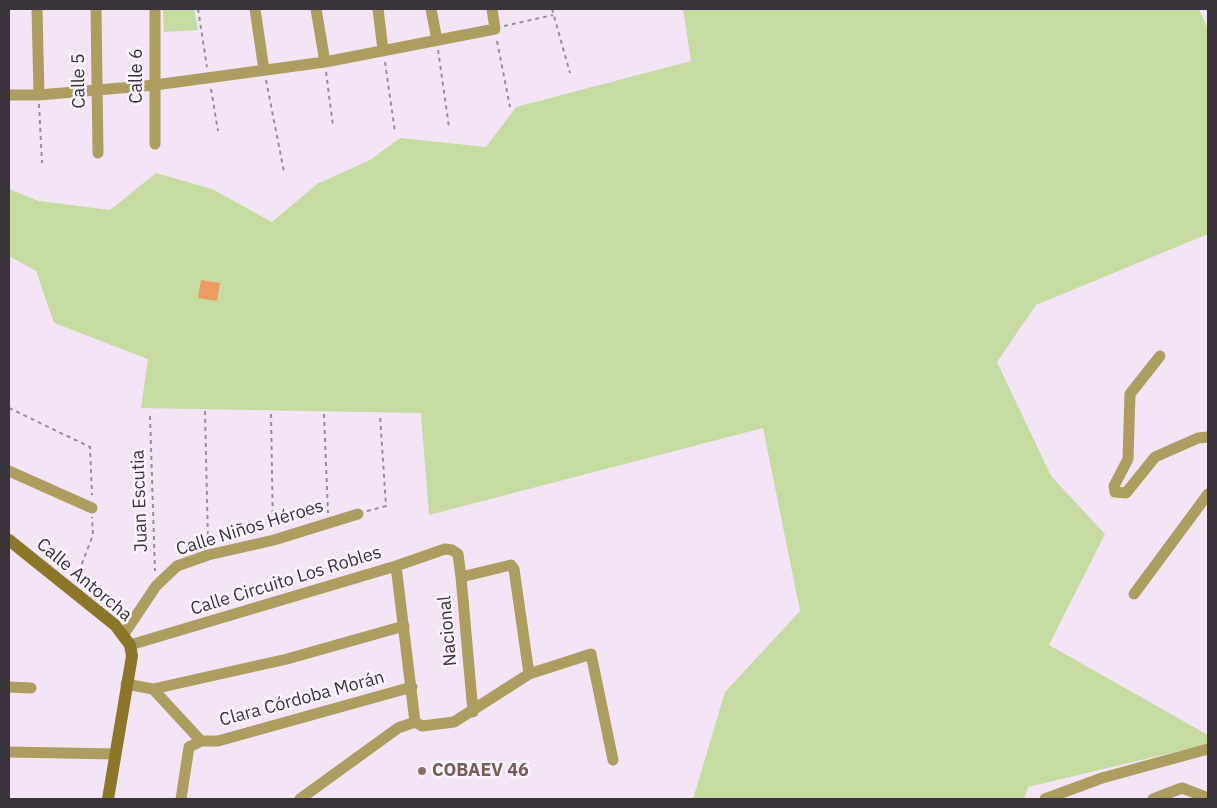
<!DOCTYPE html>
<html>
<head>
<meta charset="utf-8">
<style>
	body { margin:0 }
	#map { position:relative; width:1217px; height:808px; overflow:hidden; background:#f4e5f6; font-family:"IBM Plex Sans",sans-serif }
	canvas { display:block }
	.frame { position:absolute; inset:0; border:10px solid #39333a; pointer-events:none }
</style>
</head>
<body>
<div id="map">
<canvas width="1217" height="808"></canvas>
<div class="frame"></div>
</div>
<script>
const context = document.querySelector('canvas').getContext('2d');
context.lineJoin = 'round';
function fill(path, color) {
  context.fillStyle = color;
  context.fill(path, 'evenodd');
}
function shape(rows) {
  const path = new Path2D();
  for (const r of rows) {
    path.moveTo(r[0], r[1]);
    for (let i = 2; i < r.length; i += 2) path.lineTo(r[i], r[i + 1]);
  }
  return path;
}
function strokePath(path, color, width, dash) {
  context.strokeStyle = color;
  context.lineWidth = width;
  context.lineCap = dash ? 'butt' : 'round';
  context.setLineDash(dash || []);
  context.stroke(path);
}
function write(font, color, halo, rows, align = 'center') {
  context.font = font + ' "IBM Plex Sans",sans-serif';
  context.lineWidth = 5;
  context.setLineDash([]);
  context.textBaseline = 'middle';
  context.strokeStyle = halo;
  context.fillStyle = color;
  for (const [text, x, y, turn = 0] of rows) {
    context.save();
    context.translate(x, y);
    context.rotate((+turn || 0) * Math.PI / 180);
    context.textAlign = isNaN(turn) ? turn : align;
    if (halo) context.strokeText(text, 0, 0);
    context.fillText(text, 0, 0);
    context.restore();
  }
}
fill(shape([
	[163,9,194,9,198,30,164,32],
	[683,9,1199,9,1208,29,1208,234,1036,305,997,362,1051,476,1105,534,1049,645,1208,735,1208,744,1028,787,1024,799,693,799,725,692,800,611,763,428,429,515,421,413,141,408,148,359,54,323,36,271,9,256,9,189,39,201,110,210,156,173,212,189,272,222,317,184,370,160,400,138,486,147,516,107,691,61]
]), '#c6dba2');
fill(shape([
	[201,280,220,283,217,301,198,298]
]), '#ec9b65');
strokePath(shape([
	[198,9,207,67],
	[552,9,570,73],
	[504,26,553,15],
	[497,41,510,107],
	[438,50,449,127],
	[385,62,395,132],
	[326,72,333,126],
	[266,80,284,172],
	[211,89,218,131],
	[39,104,42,163],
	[9,408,90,447,92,495],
	[205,411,208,543],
	[271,414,273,529],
	[324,414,328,513],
	[150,416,155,571],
	[367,511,386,506,380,415],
	[76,579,93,535,92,517]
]), '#978d99', 2, [4, 4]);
strokePath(shape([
	[37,9,39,95],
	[96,9,98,153],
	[255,9,264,70],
	[316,9,325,62],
	[378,9,383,50],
	[431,9,437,40],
	[9,95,39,95,155,85,325,62,495,29,492,9],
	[155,144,155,9],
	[1160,356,1130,394,1128,459,1114,486,1115,492,1126,493,1155,457,1198,438,1208,437],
	[9,471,92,508],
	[396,566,415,722],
	[461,577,511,565,514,569,529,674],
	[1134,594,1208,494],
	[124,634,156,586,177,566,208,555,274,540,358,514],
	[130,645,396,566,445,549,452,550,458,554,461,577,473,712],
	[126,684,153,689,287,659,404,626],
	[9,687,31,688],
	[153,689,201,741],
	[9,752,115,754],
	[181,799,189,747,201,741,218,741,412,687],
	[300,799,398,728,415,722,422,726,454,722,529,674,591,654,613,760],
	[1045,799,1102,778,1208,749],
	[1153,799,1182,788,1208,798]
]), '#ad9d61', 11);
strokePath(shape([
	[9,540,115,625,130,645,132,656,108,799]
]), '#8a772a', 12);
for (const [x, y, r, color] of [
	[422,771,5,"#8d6e63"]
]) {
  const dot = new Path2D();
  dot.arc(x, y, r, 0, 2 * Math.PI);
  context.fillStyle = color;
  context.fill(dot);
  strokePath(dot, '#fdf5ff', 2);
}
write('18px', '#39333a', '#fdf5ff', [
	["Calle 6",137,76,-90],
	["Calle 5",79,81,-91],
	["Juan Escutia",140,501,-92],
	["Calle Niños Héroes",250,528,-17],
	["Calle Antorcha",84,580,40],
	["Calle Circuito Los Robles",286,581,-17],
	["Nacional",448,631,-95],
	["Clara Córdoba Morán",302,699,-15]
]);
write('bold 18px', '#785e54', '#fdf5ff', [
	["COBAEV 46",432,771]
], 'left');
</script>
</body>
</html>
